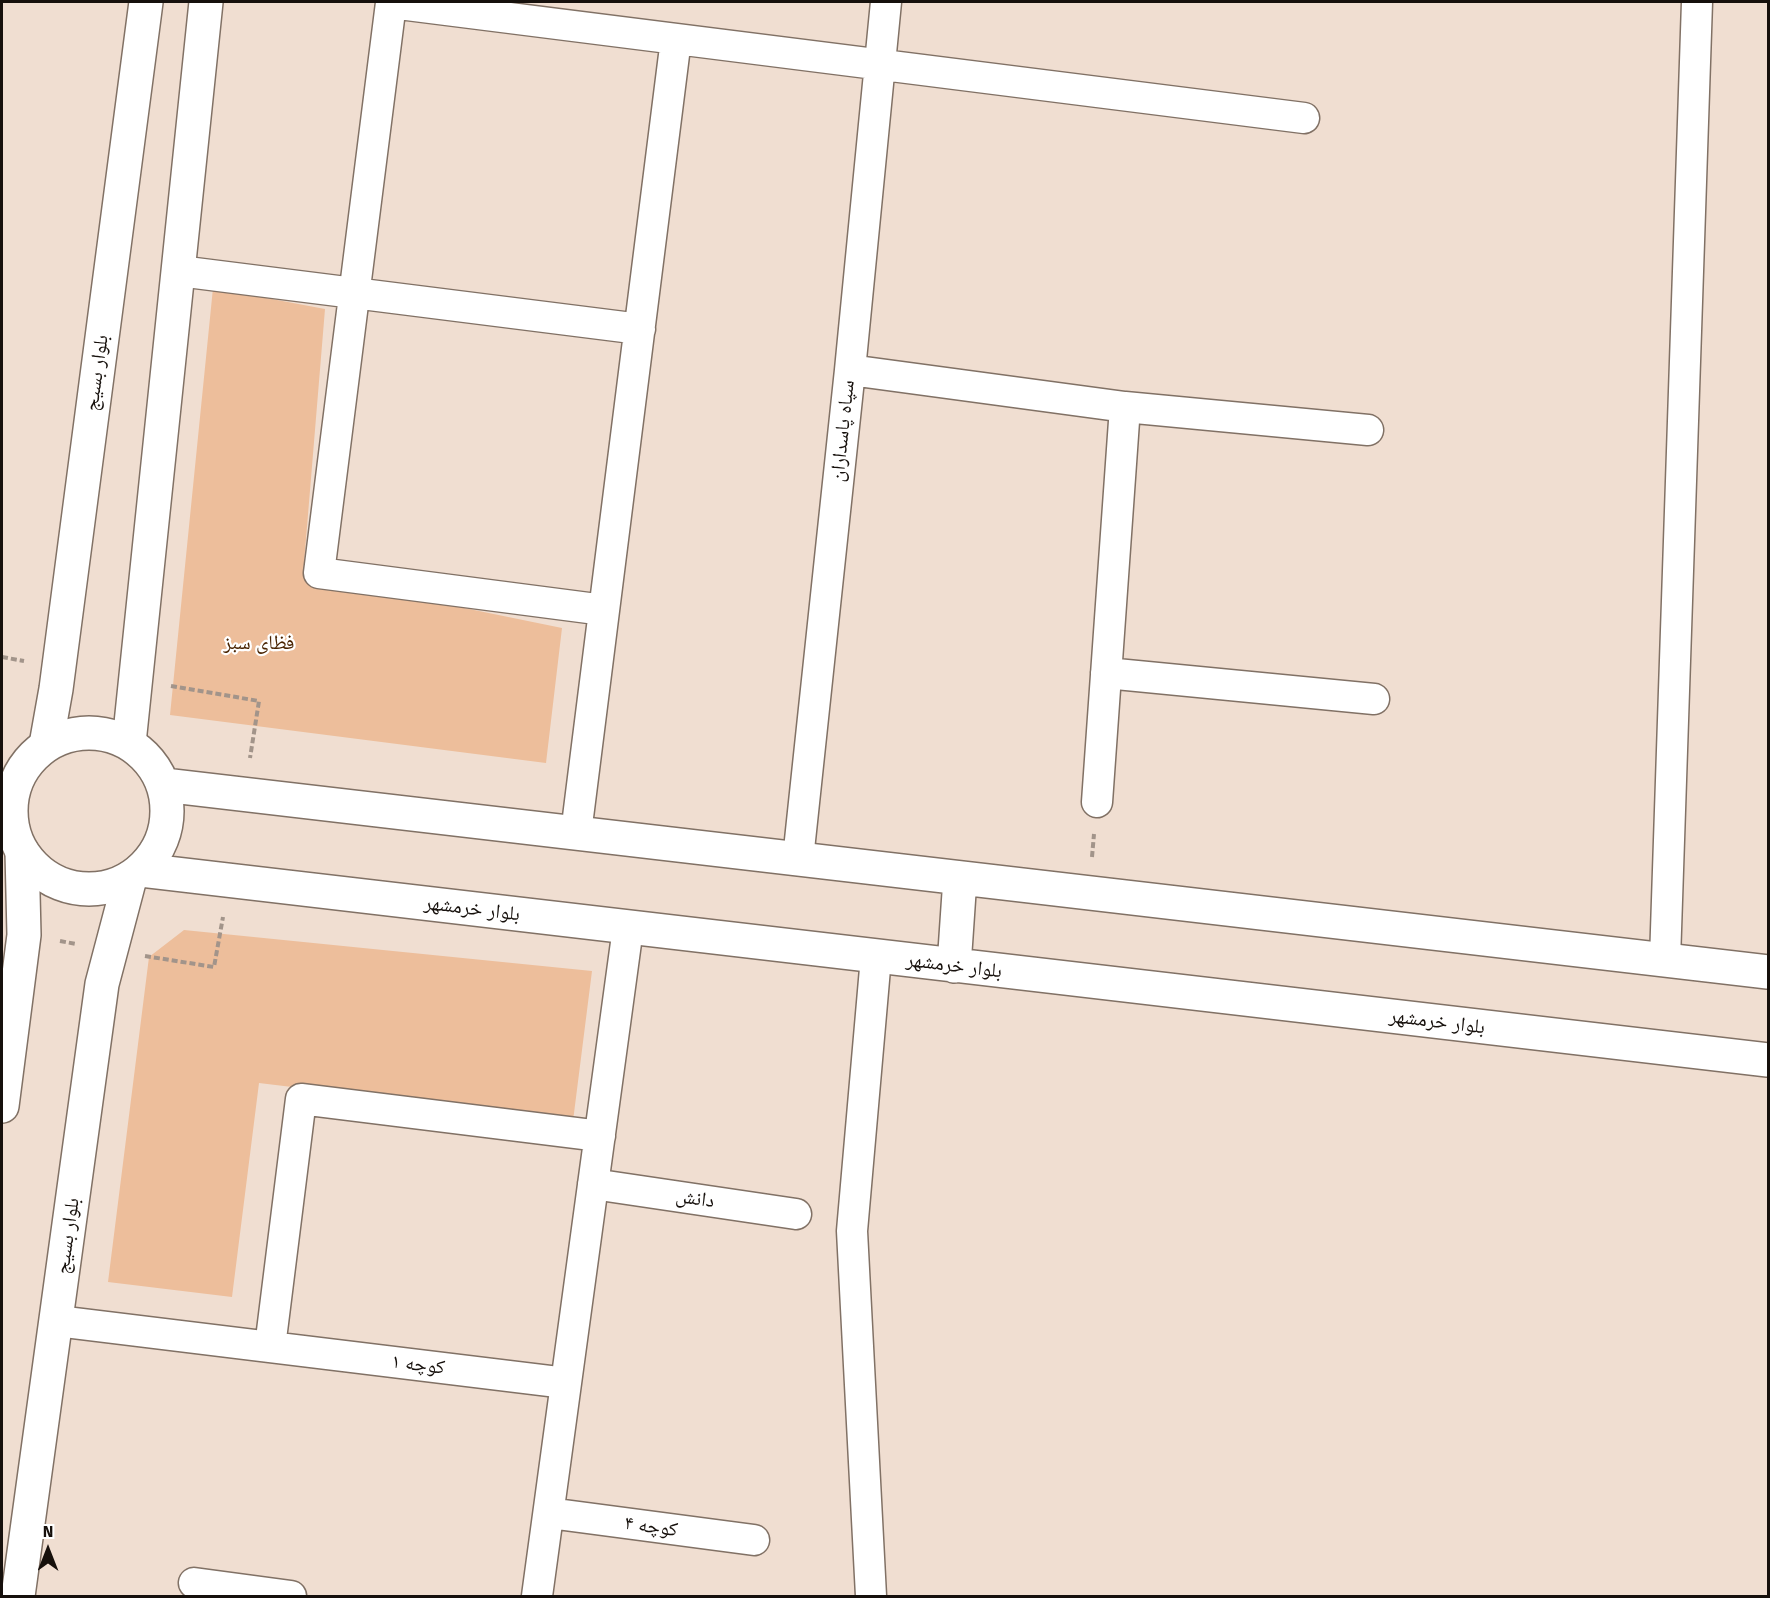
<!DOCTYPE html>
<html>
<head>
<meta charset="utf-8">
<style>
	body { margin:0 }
	#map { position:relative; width:1770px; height:1598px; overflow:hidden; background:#f0ded1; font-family:"Fira Sans",sans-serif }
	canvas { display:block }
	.frame { position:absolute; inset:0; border:3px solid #16100c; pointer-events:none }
	.north { position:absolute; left:18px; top:1520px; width:60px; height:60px; -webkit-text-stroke:4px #fff; paint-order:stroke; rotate:0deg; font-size:16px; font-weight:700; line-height:24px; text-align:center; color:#16100c }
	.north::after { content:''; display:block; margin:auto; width:21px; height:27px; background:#16100c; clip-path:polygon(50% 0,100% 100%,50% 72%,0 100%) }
</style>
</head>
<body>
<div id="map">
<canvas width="1770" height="1598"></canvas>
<div class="frame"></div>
<div class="north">N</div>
</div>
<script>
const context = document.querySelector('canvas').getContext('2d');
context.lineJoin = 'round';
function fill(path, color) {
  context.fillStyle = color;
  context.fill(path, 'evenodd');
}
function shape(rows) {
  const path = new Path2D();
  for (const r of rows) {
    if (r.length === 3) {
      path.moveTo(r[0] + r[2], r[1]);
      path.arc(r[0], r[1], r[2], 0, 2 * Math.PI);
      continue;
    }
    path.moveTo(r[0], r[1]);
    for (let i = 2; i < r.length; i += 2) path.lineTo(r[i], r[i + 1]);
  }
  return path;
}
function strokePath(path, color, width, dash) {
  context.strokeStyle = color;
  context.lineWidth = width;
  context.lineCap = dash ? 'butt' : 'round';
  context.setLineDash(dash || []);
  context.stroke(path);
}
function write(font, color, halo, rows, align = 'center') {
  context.font = font + ' "Fira Sans","Noto Naskh Arabic",sans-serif';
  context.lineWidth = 4.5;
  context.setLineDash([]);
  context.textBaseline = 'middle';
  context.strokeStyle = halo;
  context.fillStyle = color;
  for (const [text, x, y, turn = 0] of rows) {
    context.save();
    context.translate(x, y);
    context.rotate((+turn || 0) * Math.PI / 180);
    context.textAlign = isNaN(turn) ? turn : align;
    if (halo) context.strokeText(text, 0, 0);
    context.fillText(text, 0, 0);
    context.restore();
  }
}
fill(shape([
	[213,288,325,309,303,575,562,628,546,763,170,715],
	[184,930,592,971,573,1121,259,1083,232,1297,108,1282,149,957]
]), '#edbe9b');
const minor = shape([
	[179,271,640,329],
	[850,370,1125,407,1097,802],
	[1125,407,1368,430],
	[604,610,319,573,391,3,1304,118],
	[1106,673,1374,699],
	[576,833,676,39],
	[798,859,850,370,886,2],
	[1665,960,1697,2],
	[593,1184,796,1214],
	[57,1321,270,1347,301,1099,600,1136],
	[270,1347,566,1383],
	[549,1513,754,1540],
	[194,1583,291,1596],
	[537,1596,628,928],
	[871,1596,852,1231,876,957]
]);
const secondary = shape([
	[129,743,206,2],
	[46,745,56,689,146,2],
	[2,1106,24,935,22,852],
	[18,1596,102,984,130,878]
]);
const primary = shape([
	[89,811,78],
	[164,785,1768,972],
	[141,870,1768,1060],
	[954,966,960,878]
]);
strokePath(minor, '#817165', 33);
strokePath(secondary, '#817165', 36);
strokePath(primary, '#817165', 36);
strokePath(shape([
	[2,657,24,661],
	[171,686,259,701,250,758],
	[1092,857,1094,834],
	[60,941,76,944],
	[145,956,214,967,223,917]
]), '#a2948a', 4, [6, 3]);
strokePath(minor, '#fff', 30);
strokePath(secondary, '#fff', 33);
strokePath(primary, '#fff', 33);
write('20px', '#16100c', '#fff', [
	["بلوار بسیج",97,373,-82],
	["سپاه پاسداران",843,431,-84],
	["بلوار خرمشهر",472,909,7],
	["بلوار خرمشهر",954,966,7],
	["بلوار خرمشهر",1437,1022,7],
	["دانش",695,1199,8],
	["بلوار بسیج",68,1236,-82],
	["کوچه ۱",418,1365,7],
	["کوچه ۴",651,1527,8]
]);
write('20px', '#492300', '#fff', [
	["فظای سبز",259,643]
]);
</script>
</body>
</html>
